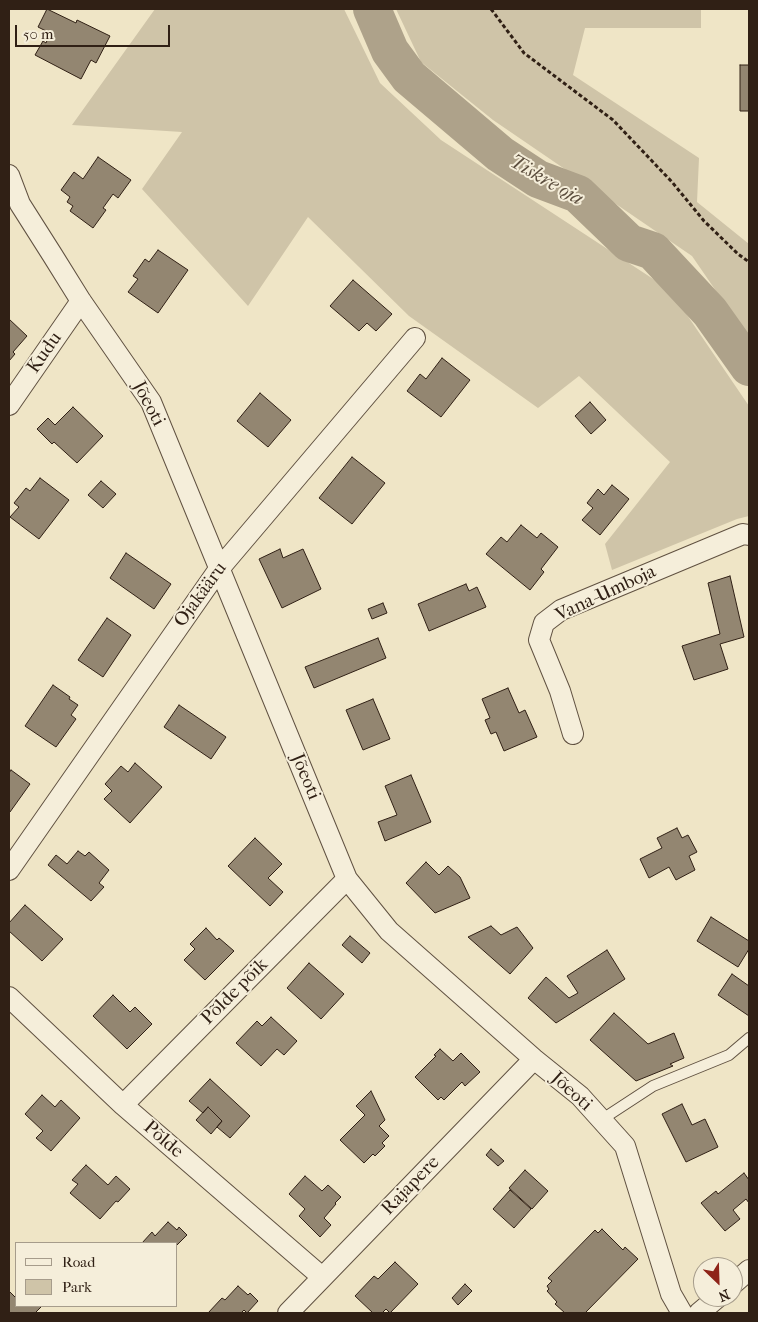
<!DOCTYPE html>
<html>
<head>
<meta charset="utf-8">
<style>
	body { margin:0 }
	#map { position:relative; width:758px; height:1322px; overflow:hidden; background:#efe5c6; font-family:"IM FELL French Canon",serif }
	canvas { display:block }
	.frame { position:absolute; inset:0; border:10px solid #302015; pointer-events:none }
	.legend { position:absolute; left:15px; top:1242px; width:162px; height:65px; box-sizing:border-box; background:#f5eeda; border:1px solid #a69c8b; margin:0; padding:6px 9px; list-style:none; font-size:15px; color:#302015 }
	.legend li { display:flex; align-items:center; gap:10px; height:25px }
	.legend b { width:25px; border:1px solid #a69c8b }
	.north { position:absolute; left:693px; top:1257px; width:50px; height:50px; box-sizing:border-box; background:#f5eeda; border:1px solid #a69c8b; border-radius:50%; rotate:156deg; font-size:14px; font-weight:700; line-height:20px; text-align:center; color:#302015 }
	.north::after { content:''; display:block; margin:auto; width:18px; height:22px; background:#8f2418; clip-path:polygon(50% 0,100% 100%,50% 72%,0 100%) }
	.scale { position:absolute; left:15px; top:25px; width:155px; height:22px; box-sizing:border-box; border:2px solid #302015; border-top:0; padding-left:6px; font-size:15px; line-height:18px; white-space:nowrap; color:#302015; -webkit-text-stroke:4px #f5eeda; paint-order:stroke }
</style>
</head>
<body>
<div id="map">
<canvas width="758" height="1322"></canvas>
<div class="frame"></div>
<ul class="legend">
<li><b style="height:6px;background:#f5eeda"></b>Road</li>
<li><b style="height:14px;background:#cfc4a8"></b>Park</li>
</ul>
<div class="north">N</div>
<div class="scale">50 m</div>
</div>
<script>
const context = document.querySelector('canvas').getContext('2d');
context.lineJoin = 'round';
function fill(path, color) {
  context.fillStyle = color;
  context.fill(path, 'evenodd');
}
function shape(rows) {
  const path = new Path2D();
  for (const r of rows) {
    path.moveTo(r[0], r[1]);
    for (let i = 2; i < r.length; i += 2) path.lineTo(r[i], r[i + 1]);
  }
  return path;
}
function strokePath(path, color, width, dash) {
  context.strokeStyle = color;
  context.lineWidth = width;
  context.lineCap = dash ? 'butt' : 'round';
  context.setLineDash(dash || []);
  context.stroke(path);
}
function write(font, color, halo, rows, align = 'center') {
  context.font = font + ' "IM FELL French Canon",serif';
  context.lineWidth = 4;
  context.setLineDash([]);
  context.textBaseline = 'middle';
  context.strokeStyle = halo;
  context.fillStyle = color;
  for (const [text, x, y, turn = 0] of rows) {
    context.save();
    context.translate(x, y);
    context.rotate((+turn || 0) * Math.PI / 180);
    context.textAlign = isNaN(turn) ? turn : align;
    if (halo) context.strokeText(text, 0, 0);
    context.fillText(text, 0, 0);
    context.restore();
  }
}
fill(shape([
	[155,9,344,9,380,83,441,140,670,290,749,406,749,516,737,519,612,570,605,544,670,462,579,376,538,408,409,316,308,217,248,306,142,189,182,132,72,125],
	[396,9,701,9,701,28,585,28,573,75,699,158,697,202,749,244,749,339,692,256,493,120,421,62]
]), '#cfc4a8');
strokePath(shape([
	[372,9,390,51,409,77,500,154,538,179,578,194,629,243,653,251,710,312,749,367]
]), '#aea28a', 38);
const building = shape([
	[47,9,76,23,77,20,110,36,96,63,91,60,81,79,35,55,43,41,46,43,50,33,38,27,47,9],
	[740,65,749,65,749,111,740,111,740,65],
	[98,157,131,180,118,198,113,194,103,208,106,210,93,228,70,211,73,206,67,202,70,197,61,190,74,172,83,179,98,157],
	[158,250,188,270,158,313,128,292,138,279,133,276,145,259,149,262,158,250],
	[353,280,392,314,376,331,367,323,359,331,330,306,353,280],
	[9,319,27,336,13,352,15,354,9,361,9,319],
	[442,358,470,380,441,417,407,391,420,374,426,379,442,358],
	[260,393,291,420,268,447,237,421,260,393],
	[590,402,606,420,591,434,575,416,590,402],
	[73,407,103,436,77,463,54,442,52,444,37,429,48,418,55,425,73,407],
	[352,457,385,483,352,524,319,498,352,457],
	[40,478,69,500,39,539,10,517,19,507,14,503,26,488,30,491,40,478],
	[101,481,116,494,103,508,88,495,101,481],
	[612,485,629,499,600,535,582,520,593,508,587,503,598,489,604,495,612,485],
	[521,525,537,538,541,533,558,547,541,569,544,572,530,590,486,554,501,537,507,542,521,525],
	[280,549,283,558,303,549,321,589,282,608,259,559,280,549],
	[126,553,171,584,154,609,110,578,126,553],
	[730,576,744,637,720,644,728,669,694,680,682,646,720,634,708,583,730,576],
	[466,584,469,591,477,587,486,607,429,631,418,604,466,584],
	[383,603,387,613,372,619,368,609,383,603],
	[107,618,131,635,103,677,78,660,107,618],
	[378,638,386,658,314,688,305,667,378,638],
	[53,685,70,697,69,699,78,705,71,715,76,719,56,747,25,726,53,685],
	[508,688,519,713,525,710,537,737,504,751,496,732,491,734,485,720,490,718,482,699,508,688],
	[373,699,390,739,363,750,346,710,373,699],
	[179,705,226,737,211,759,164,727,179,705],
	[135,763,162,787,130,823,104,799,112,791,105,784,121,766,128,772,135,763],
	[11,770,30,784,10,812,9,811,9,773,11,770],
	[411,775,431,822,385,841,378,822,397,815,385,786,411,775],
	[677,828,682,838,688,835,697,852,689,856,695,870,676,880,669,867,649,878,640,859,662,848,657,838,677,828],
	[255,838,282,864,268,878,283,892,270,906,228,866,255,838],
	[78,851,85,856,89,852,109,870,99,883,104,887,91,901,48,865,56,855,67,864,78,851],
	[426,862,439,875,448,866,460,877,470,898,435,913,406,883,426,862],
	[25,905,63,939,42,961,9,931,9,923,25,905],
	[711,917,749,941,749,949,738,967,697,941,711,917],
	[491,926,501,935,517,927,533,948,510,974,468,937,491,926],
	[206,928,217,940,219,938,234,951,205,980,184,960,195,949,190,944,206,928],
	[350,936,370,953,362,963,342,945,350,936],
	[607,950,625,979,556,1023,528,998,546,977,569,998,578,993,567,976,607,950],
	[309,963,344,994,321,1019,287,988,309,963],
	[732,974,749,986,749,1016,718,995,732,974],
	[113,995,130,1012,135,1007,152,1024,127,1049,93,1016,113,995],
	[614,1013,648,1044,674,1033,684,1058,670,1064,673,1066,636,1081,590,1040,614,1013],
	[271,1017,297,1041,284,1055,277,1049,261,1066,236,1043,257,1021,262,1026,271,1017],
	[440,1049,453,1061,461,1053,480,1072,465,1086,462,1082,444,1100,441,1097,438,1100,415,1077,436,1056,434,1055,440,1049],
	[210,1079,250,1116,230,1138,217,1127,222,1121,208,1107,203,1113,189,1101,210,1079],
	[371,1091,385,1120,379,1126,389,1136,382,1143,385,1146,375,1156,373,1154,364,1163,340,1140,365,1115,356,1106,371,1091],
	[42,1095,55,1107,61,1100,80,1118,51,1151,36,1138,43,1131,25,1114,42,1095],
	[682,1104,692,1125,705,1119,718,1147,686,1162,662,1114,682,1104],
	[208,1107,222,1121,211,1134,196,1120,208,1107],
	[491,1149,504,1161,498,1166,486,1155,491,1149],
	[86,1165,108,1185,116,1176,130,1189,118,1202,116,1201,100,1219,70,1193,78,1184,72,1180,86,1165],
	[525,1170,548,1191,532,1209,509,1188,525,1170],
	[744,1173,749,1180,749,1203,746,1199,733,1210,740,1219,725,1231,701,1203,716,1191,718,1194,744,1173],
	[305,1176,322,1191,328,1185,341,1197,335,1203,336,1204,324,1218,331,1225,320,1237,299,1216,305,1209,289,1194,305,1176],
	[510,1190,531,1209,514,1228,493,1209,510,1190],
	[168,1222,177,1230,179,1227,187,1235,176,1246,176,1243,142,1243,152,1232,155,1236,168,1222],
	[602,1229,623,1250,625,1247,638,1259,585,1313,565,1313,555,1304,557,1302,547,1291,549,1289,547,1286,552,1281,548,1278,595,1230,598,1233,602,1229],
	[395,1262,418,1284,390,1313,386,1309,382,1313,373,1313,355,1296,374,1276,378,1279,395,1262],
	[465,1284,472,1291,458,1305,452,1298,465,1284],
	[238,1286,248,1295,250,1293,258,1301,247,1313,244,1310,241,1313,208,1313,222,1298,225,1300,238,1286],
	[9,1291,16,1298,16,1306,42,1306,35,1313,9,1313,9,1291]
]);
fill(building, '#938671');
strokePath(building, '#302015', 1);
const lane = shape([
	[601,1120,653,1086,729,1055,749,1038]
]);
const street = shape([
	[9,175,20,204,53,256,81,301,151,402,347,879,389,931,534,1059,580,1096,625,1146,671,1294,682,1313],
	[9,405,81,301],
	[573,734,560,691,539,640,544,623,561,610,743,534,749,535],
	[9,870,219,569,415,338],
	[9,997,123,1105,322,1277],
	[123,1105,347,879],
	[733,1284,749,1270],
	[288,1313,534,1059],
	[699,1313,718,1297]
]);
strokePath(lane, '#605141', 12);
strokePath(street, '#605141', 22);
strokePath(shape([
	[491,9,524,53,613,120,672,182,704,221,738,254,749,262]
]), '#302015', 3, [4, 2.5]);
strokePath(lane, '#f5eeda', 10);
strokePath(street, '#f5eeda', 20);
write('19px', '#302015', '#f5eeda', [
	["Kudu",45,353,-55],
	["Jõeoti",148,404,62],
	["Vana-Umboja",606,594,-25],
	["Ojakääru",201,595,-54],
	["Jõeoti",305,777,67],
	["Põlde põik",235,992,-45],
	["Jõeoti",571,1092,42],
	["Põlde",163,1140,41],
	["Rajapere",411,1186,-46]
]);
write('italic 20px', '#5c4e3e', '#f5eeda', [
	["Tiskre oja",546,181,30]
]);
</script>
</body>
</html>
